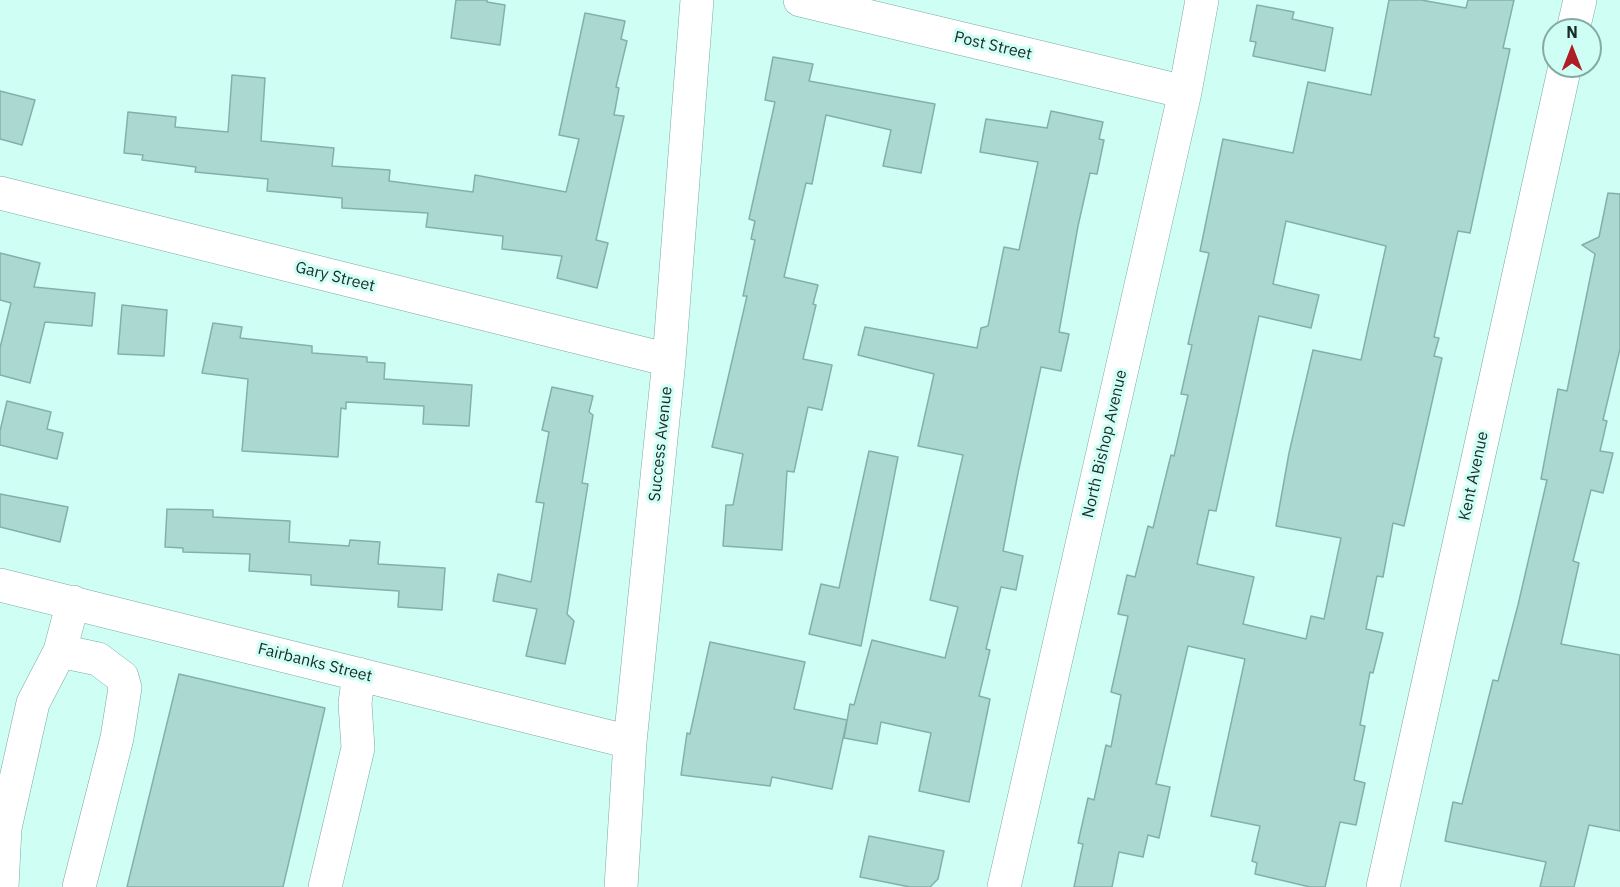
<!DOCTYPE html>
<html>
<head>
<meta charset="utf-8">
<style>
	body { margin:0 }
	#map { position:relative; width:1620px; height:887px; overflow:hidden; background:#cffef5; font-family:"IBM Plex Sans",sans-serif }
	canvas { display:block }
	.north { position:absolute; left:1542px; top:18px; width:60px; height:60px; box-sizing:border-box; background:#cffef5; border:2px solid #86aaa3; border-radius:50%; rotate:0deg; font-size:16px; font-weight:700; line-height:24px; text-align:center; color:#192b28 }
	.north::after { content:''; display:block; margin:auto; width:21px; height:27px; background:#af1d26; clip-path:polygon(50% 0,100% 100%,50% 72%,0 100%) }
</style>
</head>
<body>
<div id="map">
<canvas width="1620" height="887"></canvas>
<div class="north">N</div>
</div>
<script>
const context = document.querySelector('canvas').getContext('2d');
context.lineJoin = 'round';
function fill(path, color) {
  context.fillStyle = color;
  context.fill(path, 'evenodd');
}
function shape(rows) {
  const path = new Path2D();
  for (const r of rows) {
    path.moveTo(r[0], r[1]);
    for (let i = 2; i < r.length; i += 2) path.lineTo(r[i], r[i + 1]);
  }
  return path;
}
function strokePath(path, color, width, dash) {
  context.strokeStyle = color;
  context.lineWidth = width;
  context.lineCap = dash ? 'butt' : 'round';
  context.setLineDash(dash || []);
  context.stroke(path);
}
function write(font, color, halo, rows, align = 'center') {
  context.font = font + ' "IBM Plex Sans",sans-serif';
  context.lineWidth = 6;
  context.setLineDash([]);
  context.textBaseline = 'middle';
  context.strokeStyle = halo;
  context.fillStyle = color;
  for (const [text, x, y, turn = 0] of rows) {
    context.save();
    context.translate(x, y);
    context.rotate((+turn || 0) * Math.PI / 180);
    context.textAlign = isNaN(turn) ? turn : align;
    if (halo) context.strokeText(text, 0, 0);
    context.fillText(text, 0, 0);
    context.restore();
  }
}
const building = shape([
	[456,0,487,0,487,2,505,5,500,45,451,38,456,0],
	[1389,0,1421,0,1466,8,1468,0,1514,0,1503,48,1510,49,1470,233,1458,231,1434,337,1439,338,1434,356,1442,358,1404,526,1393,523,1383,577,1377,576,1366,629,1383,633,1373,673,1370,672,1360,725,1365,726,1354,780,1365,783,1356,825,1340,822,1325,887,1310,887,1255,874,1257,863,1252,861,1260,826,1211,816,1245,659,1188,646,1156,784,1170,787,1159,838,1148,835,1143,857,1119,852,1112,887,1074,887,1083,844,1078,843,1088,798,1094,800,1106,745,1111,747,1121,695,1111,692,1128,616,1118,614,1127,575,1135,577,1148,526,1153,528,1171,455,1174,456,1188,395,1181,394,1192,345,1188,344,1209,253,1200,251,1223,139,1293,153,1308,82,1371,95,1389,0],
	[1286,221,1386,246,1361,360,1313,350,1289,453,1276,526,1341,538,1324,619,1311,616,1306,639,1243,624,1254,577,1197,564,1209,510,1216,511,1259,316,1311,328,1319,295,1273,284,1286,221],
	[1257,5,1294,12,1292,19,1333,28,1325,71,1253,56,1256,42,1250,41,1257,5],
	[585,13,625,21,621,39,627,41,616,87,619,88,614,115,624,116,596,240,608,243,597,288,557,278,562,256,502,249,503,236,426,227,428,213,342,208,342,198,267,191,268,179,195,172,196,167,142,160,143,155,124,153,128,112,176,117,175,127,228,132,232,75,265,78,261,141,334,148,332,166,390,170,389,181,473,192,475,175,566,192,579,139,559,135,585,13],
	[773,57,813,64,809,81,935,104,921,173,883,166,891,130,826,115,812,184,806,183,784,277,818,285,813,304,816,305,803,359,832,365,822,410,808,407,794,472,787,471,782,550,723,546,726,505,733,505,743,454,712,447,747,296,743,296,755,240,751,239,755,221,749,219,775,102,765,100,773,57],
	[0,91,35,100,22,145,0,139,0,91],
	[1051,111,1103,122,1099,139,1104,140,1097,174,1090,173,1078,226,1059,332,1069,334,1061,371,1041,367,1018,473,1003,551,1023,556,1016,590,1001,587,986,649,990,650,979,696,990,699,969,802,919,791,931,733,881,722,877,744,844,738,850,704,854,705,872,640,945,658,958,607,930,600,963,455,918,446,934,374,858,355,865,327,977,348,981,328,988,326,1004,247,1019,250,1038,162,980,152,986,119,1047,128,1051,111],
	[1608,193,1620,194,1620,349,1603,420,1607,421,1600,451,1613,453,1603,493,1591,490,1573,561,1579,563,1561,644,1620,655,1620,831,1589,825,1574,887,1540,887,1546,862,1445,841,1453,802,1462,804,1493,680,1498,681,1518,605,1547,480,1541,479,1558,389,1567,391,1595,254,1582,245,1599,237,1608,193],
	[0,253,40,263,34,287,95,293,92,326,45,322,30,383,0,375,0,348,11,303,0,300,0,253],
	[122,305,167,310,164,356,118,354,122,305],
	[213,323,242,327,240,338,312,346,312,353,367,357,367,362,385,363,384,379,472,385,469,426,423,424,424,406,346,402,346,409,341,408,338,457,242,451,248,379,202,373,213,323],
	[552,387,593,396,589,412,593,415,582,483,588,484,567,614,574,621,565,664,526,656,537,609,493,601,498,574,531,582,544,503,536,502,549,432,542,430,552,387],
	[7,401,51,412,47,429,63,433,57,459,0,445,0,431,7,401],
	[869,451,898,457,861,646,809,634,821,584,839,588,869,451],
	[0,494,68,507,60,542,0,527,0,494],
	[167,509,213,510,213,517,290,521,289,542,349,546,350,540,380,542,378,564,445,568,442,610,398,607,399,591,311,585,311,575,249,571,250,554,183,552,183,548,165,547,167,509],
	[710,642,805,662,794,709,847,720,832,789,772,777,770,786,681,775,687,733,690,734,710,642],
	[179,674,325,708,283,887,127,887,179,674],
	[869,836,944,851,938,879,930,887,910,887,860,877,869,836]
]);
fill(building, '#abd9d2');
strokePath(building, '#84b0a9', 1.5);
const minor = shape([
	[800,0,1185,92],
	[1573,30,1580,0],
	[0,193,669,360],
	[0,585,630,742],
	[60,651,98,659,122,677,125,688,117,738,79,887],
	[2,887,5,828,33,703,60,651,73,602],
	[325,887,358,748,355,703,359,674],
	[621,887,630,742,669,360,697,0],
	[1004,887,1185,92,1202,0],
	[1383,887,1565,66]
]);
strokePath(minor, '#7ca8a1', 34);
strokePath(minor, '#fff', 33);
write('16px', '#192b28', '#cffef5', [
	["Post Street",993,46,13],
	["Gary Street",335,277,14],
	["Success Avenue",661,444,-84],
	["North Bishop Avenue",1105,444,-77],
	["Kent Avenue",1474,476,-78],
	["Fairbanks Street",315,663,14]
]);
</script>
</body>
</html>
